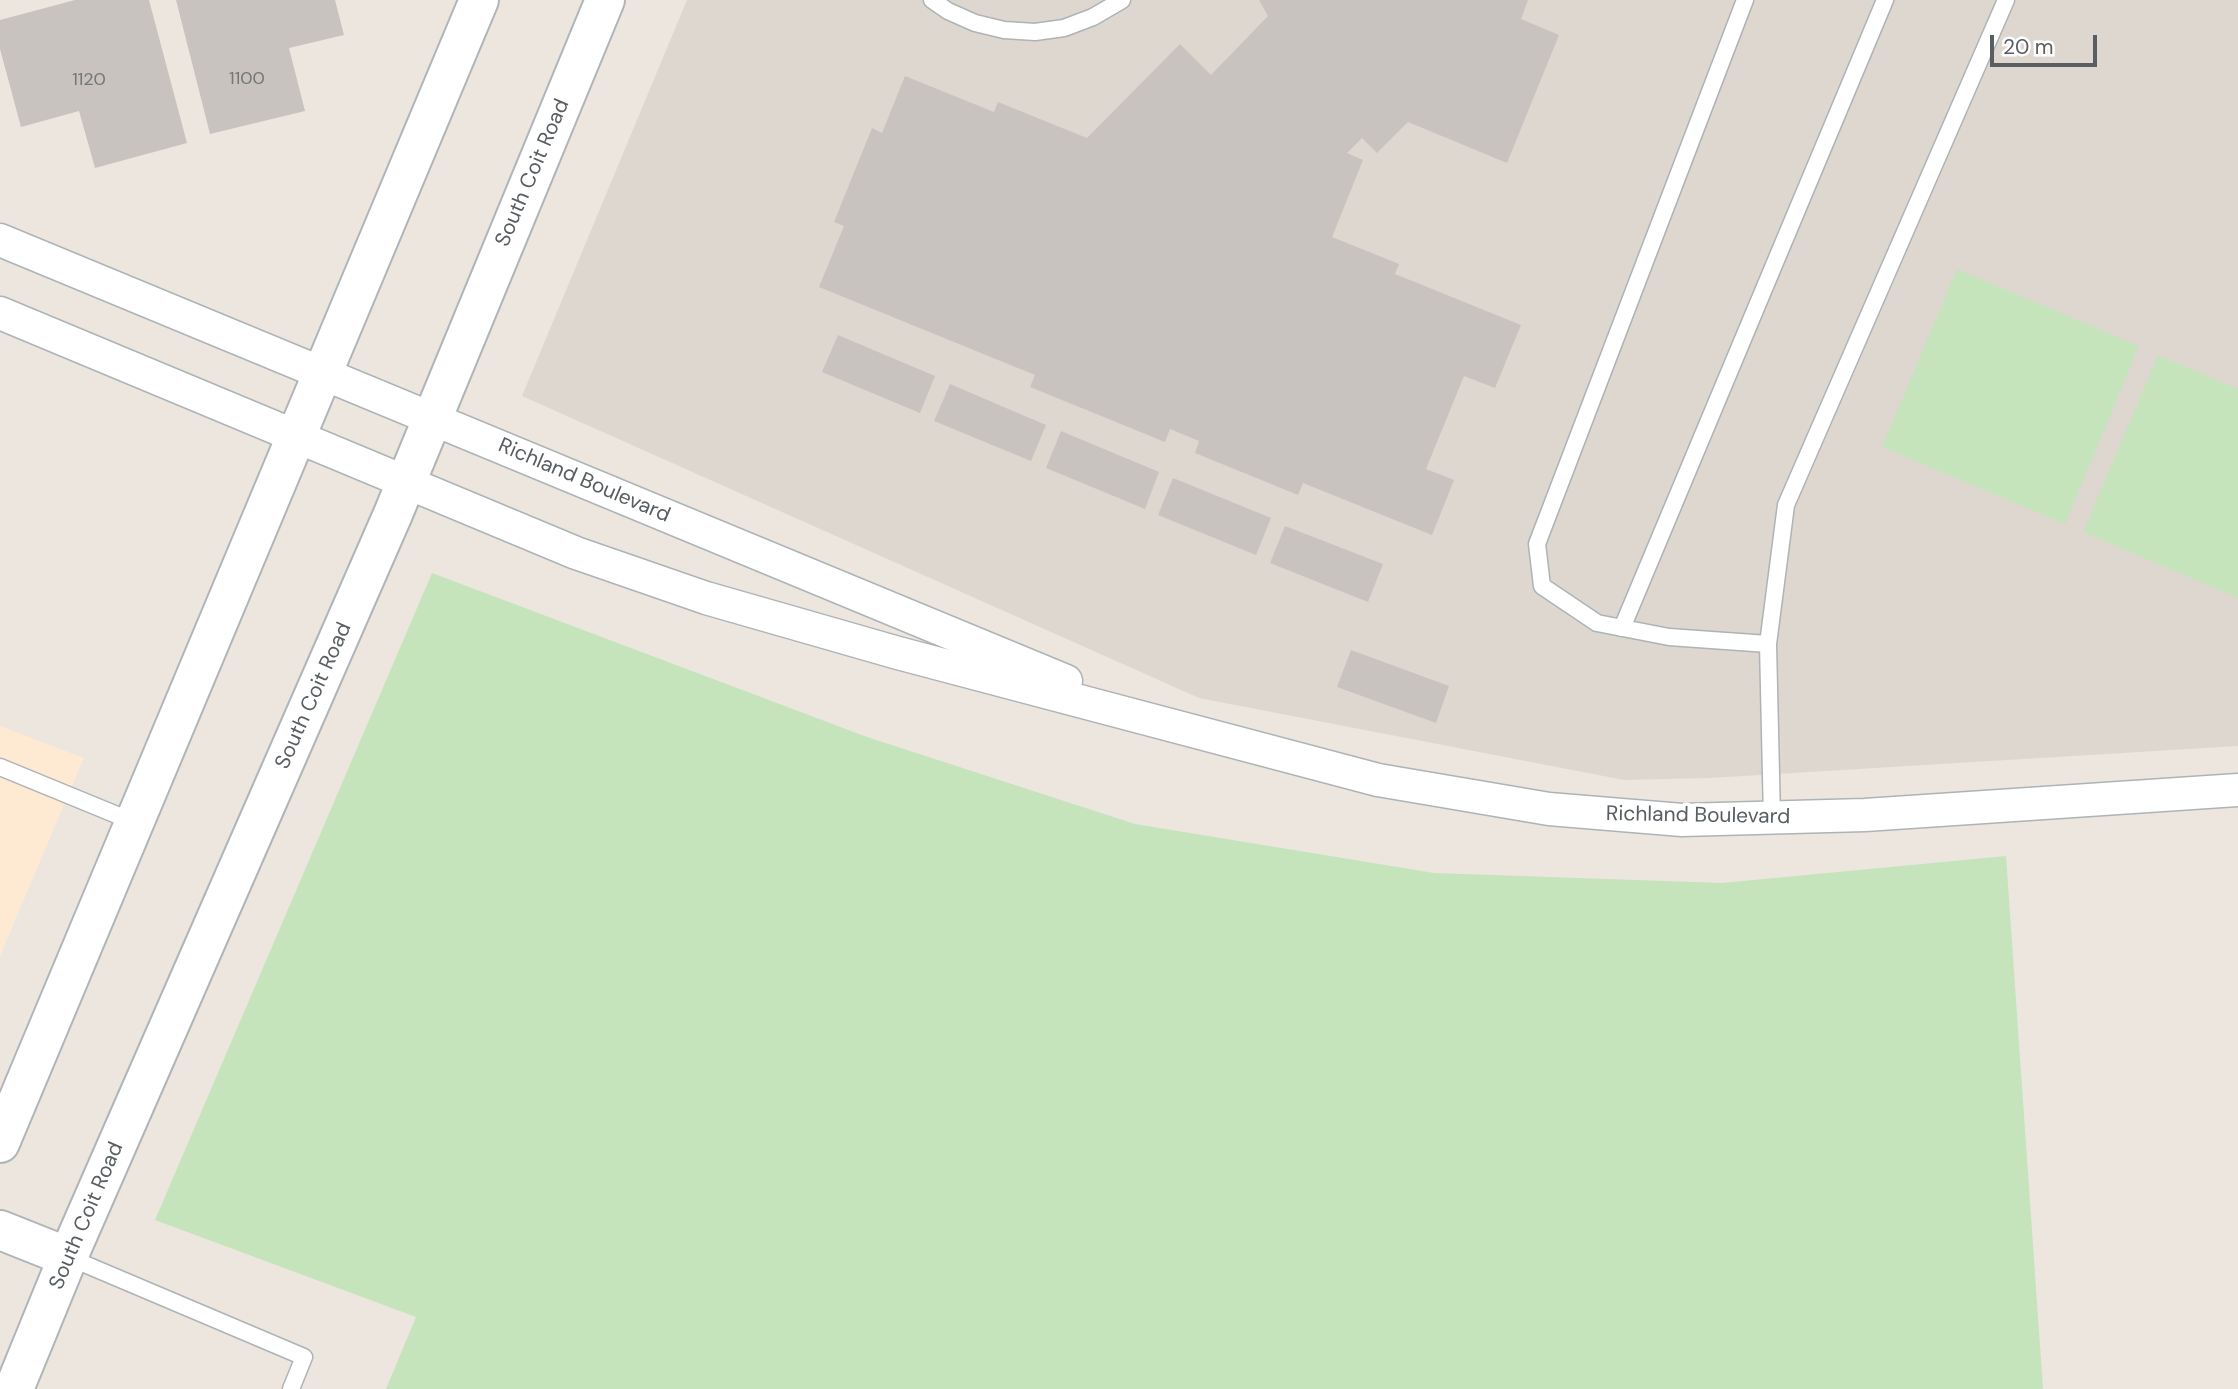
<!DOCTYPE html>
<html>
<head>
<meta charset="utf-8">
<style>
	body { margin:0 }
	#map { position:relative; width:2238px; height:1389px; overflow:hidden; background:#ece6df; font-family:"DM Sans",sans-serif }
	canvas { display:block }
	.scale { position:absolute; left:1990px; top:35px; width:107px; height:32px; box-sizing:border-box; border:4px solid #585e61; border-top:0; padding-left:9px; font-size:21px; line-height:24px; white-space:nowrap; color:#585e61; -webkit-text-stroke:5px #fff; paint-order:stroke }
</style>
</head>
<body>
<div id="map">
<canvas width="2238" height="1389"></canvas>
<div class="scale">20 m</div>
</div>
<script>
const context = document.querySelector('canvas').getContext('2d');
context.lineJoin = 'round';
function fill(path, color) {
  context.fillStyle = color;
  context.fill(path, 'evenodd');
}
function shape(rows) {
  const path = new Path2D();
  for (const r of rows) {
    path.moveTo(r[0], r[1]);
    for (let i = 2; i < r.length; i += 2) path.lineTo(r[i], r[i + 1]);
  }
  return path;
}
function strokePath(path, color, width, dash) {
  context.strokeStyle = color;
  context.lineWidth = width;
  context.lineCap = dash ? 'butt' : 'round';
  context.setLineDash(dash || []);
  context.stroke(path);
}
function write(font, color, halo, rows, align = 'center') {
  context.font = font + ' "DM Sans",sans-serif';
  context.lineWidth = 7;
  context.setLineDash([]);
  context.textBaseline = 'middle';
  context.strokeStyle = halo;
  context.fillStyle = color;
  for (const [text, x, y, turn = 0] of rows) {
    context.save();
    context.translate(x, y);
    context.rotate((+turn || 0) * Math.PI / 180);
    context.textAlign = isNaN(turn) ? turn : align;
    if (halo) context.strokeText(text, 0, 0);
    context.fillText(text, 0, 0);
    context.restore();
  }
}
fill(shape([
	[0,726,84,758,0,956]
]), '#fee9d3');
fill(shape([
	[687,0,2238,0,2238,746,1710,778,1624,780,1199,698,522,396]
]), '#ded7d0');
fill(shape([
	[1957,269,2139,346,2065,524,1882,447],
	[2158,355,2238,389,2238,598,2083,532],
	[432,573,867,737,1135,824,1434,873,1722,883,2006,856,2043,1389,386,1389,416,1317,155,1220]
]), '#c5e4bb');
fill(shape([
	[75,0,149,0,187,143,95,168,79,111,21,127,0,49,0,20],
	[176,0,335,0,344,35,289,48,305,111,210,134],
	[1259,0,1528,0,1521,19,1559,35,1507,163,1408,122,1377,153,1362,138,1347,153,1363,160,1332,237,1399,264,1395,274,1521,325,1495,388,1464,376,1426,469,1454,480,1432,535,1303,483,1298,495,1195,453,1199,441,1170,429,1165,442,1030,387,1035,375,819,287,844,226,834,222,872,128,882,133,905,76,994,112,998,102,1087,138,1180,44,1211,75,1268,16],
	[838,335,935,376,920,413,822,372],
	[950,384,1046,425,1031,461,934,421],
	[1061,431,1159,472,1145,509,1046,468],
	[1173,478,1271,518,1256,555,1158,515],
	[1285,526,1383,564,1368,602,1270,563],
	[1351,650,1449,686,1436,723,1337,687]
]), '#c8c3bf');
const lane = shape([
	[932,0,948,11,975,23,1004,30,1035,32,1064,28,1093,17,1122,0],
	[1745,0,1537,544,1542,586,1597,623,1669,637,1768,644,1772,819],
	[1622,628,1885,0],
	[1768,644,1786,505,2006,0],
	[0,767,134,822],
	[68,1257,304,1357,291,1389]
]);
const street = shape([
	[0,240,1066,681],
	[0,313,576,553,706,598,898,653,1378,780,1549,809,1682,820,1865,815,2238,790]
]);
const secondary = shape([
	[0,1143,479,0],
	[0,1230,68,1257],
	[14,1389,68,1257,393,514,605,0]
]);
strokePath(lane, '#aeb3b6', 19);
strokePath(street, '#aeb3b6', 35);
strokePath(secondary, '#afb5b8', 42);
strokePath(lane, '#fff', 16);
strokePath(street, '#fff', 32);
strokePath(secondary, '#fff', 38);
write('18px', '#747778', null, [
	["1100",247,79],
	["1120",89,80]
]);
write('21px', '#585e61', '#fff', [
	["South Coit Road",533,173,-67],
	["Richland Boulevard",584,481,23],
	["South Coit Road",314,696,-66],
	["Richland Boulevard",1698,816,1],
	["South Coit Road",87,1216,-67]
]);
</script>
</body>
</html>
